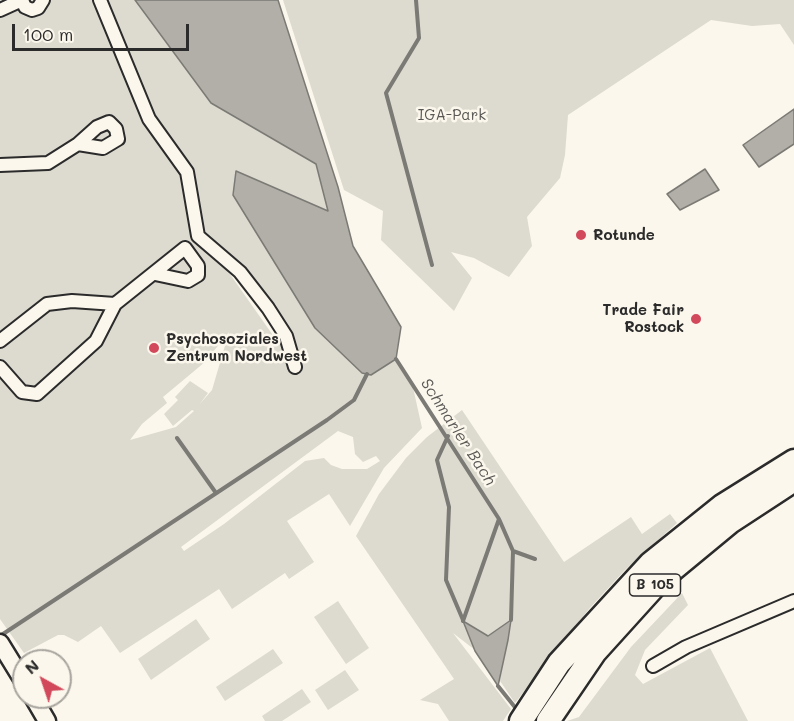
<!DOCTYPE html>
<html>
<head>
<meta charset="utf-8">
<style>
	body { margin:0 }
	#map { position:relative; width:794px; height:721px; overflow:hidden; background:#fbf7ec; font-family:Mali,sans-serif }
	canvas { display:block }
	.north { position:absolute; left:12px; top:649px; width:60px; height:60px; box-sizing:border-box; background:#fbf7ec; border:2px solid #a8a59f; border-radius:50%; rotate:320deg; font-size:16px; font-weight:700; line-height:24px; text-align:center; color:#2b2b2b }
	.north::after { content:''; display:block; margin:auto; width:21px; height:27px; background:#d1495b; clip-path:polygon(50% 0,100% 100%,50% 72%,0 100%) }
	.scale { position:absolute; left:12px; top:24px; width:177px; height:27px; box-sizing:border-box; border:3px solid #2b2b2b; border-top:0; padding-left:8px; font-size:18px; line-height:21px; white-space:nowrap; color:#2b2b2b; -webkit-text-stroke:4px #fbf7ec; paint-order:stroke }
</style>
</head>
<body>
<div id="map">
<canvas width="794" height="721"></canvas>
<div class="north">N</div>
<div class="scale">100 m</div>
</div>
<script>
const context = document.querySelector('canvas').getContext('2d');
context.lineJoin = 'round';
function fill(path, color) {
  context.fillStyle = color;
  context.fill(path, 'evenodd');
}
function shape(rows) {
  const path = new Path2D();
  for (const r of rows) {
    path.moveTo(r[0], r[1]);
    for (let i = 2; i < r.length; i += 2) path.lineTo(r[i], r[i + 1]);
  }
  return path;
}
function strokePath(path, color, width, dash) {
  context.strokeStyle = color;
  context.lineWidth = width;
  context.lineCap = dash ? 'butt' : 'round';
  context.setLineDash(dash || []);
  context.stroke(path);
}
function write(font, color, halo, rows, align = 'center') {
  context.font = font + ' Mali,sans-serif';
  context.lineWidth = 5;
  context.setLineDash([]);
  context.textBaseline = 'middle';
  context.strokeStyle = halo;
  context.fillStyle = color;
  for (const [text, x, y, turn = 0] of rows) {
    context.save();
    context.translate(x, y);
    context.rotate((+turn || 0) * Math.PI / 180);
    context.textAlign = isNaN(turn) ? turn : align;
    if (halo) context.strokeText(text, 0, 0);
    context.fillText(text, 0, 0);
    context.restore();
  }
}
fill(shape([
	[0,0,138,0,211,103,316,164,329,211,236,172,233,195,315,328,362,373,372,375,396,359,412,383,422,428,384,468,350,526,329,494,287,521,314,562,289,579,285,573,232,609,219,589,120,653,101,626,78,642,64,635,58,635,24,653,0,619],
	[225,252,246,268,291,334,277,341,220,260],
	[229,332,212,390,199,405,208,393,190,381,175,397,178,400,164,414,173,426,192,410,194,411,176,427,130,440,142,424,167,403,163,397,205,362],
	[338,431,353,437,355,454,363,462,376,456,380,461,367,469,342,469,331,465,324,458,305,461,224,524,184,551,181,547],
	[283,0,794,0,794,45,780,24,752,26,711,20,568,115,565,155,560,178,527,217,532,246,509,277,474,258,451,252,472,278,454,311,381,240,383,211,344,190],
	[462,410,564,562,631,517,642,534,670,514,677,523,625,570,589,609,515,703,500,681,510,621,488,636,464,622,475,650,453,633,511,709,503,721,449,721,438,704,420,700,454,679,356,536,379,494,406,458,427,437],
	[682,593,688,605,645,650,635,675,643,684,710,648,748,721,567,721,579,717,631,647],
	[338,601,369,648,346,664,314,617],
	[196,619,210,639,151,680,138,659],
	[273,649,283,663,225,701,216,687],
	[345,670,359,690,328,710,315,690],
	[302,689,311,702,282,721,265,721,262,716]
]), '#dddad0');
const water = shape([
	[135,0,278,0,338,187,353,246,401,327,396,359,371,375,362,373,315,328,233,195,236,171,328,211,316,164,211,103,135,0],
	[794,109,794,144,759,167,743,145,794,109],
	[705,169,719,190,680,210,667,194,705,169],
	[511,620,508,640,498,686,475,651,463,621,488,636,511,620]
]);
fill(water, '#b1afa7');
strokePath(water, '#7b7a75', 1.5);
strokePath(shape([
	[416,0,419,38,386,93,432,265],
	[396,359,499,519,463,621],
	[448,436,437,460,449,507,446,580,463,620],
	[177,438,216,493],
	[499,519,513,551,511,620],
	[513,551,535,559],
	[0,636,327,420,354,400,367,374],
	[498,686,518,711]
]), '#7b7a75', 4);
const street = shape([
	[22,0,25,7,32,10,38,8,43,0],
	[100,0,149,119,187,172,198,236,240,272,268,308,286,336,295,367],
	[0,10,22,0],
	[0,165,48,163,78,144,97,127,109,122,116,129,118,139,103,148,78,144],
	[0,341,47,304,72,301,115,304,185,248,198,266,198,275,188,281,155,274],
	[0,367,22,392,37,394,96,341,115,304],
	[653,666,686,647,794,601]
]);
const secondary = shape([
	[0,643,24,682],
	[33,697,47,721]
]);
const highway = shape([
	[521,721,559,663,651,563,722,506,794,461],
	[548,721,595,652,661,579,730,522,794,480]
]);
strokePath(street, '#2b2b2b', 16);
strokePath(secondary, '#2b2b2b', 21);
strokePath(highway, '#2b2b2b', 27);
strokePath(street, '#fbf7ec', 12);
strokePath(secondary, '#fbf7ec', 16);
strokePath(highway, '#fbf7ec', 22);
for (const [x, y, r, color] of [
	[581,235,6,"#d1495b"],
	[696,319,6,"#d1495b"],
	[154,348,6,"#d1495b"]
]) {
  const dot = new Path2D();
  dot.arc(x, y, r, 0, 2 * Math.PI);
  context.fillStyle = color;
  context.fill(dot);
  strokePath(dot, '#fbf7ec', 2);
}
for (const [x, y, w] of [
	[655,585,51]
]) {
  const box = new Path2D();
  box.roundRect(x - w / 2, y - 11, w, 22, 4.5);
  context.fillStyle = '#fbf7ec';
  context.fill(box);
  strokePath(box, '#2b2b2b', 1.5);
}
write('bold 14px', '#2b2b2b', null, [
	["B 105",655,585]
]);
write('15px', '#585754', '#fbf7ec', [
	["IGA-Park",452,115]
]);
write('bold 15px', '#2b2b2b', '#fbf7ec', [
	["Rotunde",593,235],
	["Trade Fair",684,310,"right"],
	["Rostock",684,327,"right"],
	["Psychosoziales",166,339],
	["Zentrum Nordwest",166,356]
], 'left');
write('italic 16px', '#5a5956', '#fbf7ec', [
	["Schmarler Bach",458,432,57]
]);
</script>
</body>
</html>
